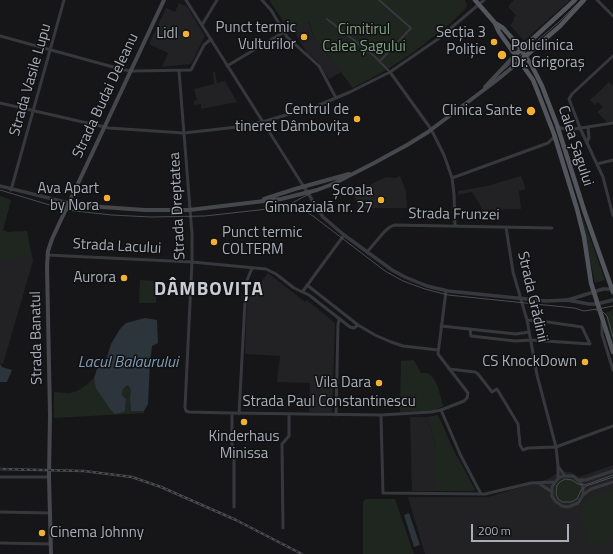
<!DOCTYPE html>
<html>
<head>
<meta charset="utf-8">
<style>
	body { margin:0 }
	#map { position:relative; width:613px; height:554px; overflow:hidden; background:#161618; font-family:"Titillium Web",sans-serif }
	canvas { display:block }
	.scale { position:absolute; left:471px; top:524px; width:98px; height:18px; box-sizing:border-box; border:2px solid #a8adb8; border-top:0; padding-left:5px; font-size:12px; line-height:14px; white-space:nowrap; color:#a8adb8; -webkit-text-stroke:3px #111113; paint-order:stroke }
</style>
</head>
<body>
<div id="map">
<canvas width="613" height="554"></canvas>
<div class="scale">200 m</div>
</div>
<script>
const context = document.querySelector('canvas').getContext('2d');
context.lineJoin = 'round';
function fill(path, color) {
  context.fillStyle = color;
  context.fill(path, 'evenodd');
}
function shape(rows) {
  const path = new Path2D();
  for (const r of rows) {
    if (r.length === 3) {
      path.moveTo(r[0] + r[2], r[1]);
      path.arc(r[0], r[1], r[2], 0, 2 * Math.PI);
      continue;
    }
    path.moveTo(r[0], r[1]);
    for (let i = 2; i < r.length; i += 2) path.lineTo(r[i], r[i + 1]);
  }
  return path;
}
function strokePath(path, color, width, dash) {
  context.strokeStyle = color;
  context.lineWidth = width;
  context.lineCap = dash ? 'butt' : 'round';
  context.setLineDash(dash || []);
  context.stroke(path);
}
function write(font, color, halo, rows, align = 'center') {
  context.font = font + ' "Titillium Web",sans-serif';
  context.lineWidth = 3;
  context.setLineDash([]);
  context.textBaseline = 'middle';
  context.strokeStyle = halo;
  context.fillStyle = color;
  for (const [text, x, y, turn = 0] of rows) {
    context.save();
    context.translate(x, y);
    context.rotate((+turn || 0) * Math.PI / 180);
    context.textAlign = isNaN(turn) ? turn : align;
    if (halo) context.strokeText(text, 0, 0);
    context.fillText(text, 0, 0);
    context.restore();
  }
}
fill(shape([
	[514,0,570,0,524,41,510,25,513,22,514,17,516,15,509,8,509,5],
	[179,3,185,6,186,5,205,36,191,64,162,67,168,53,149,44,166,8,175,12],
	[308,20,314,37,341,72,329,79,318,62,307,53,293,30],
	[213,72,215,72,217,83,225,81,237,102,201,109,201,104,194,105,194,101,197,100,194,89,214,84],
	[609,82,611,85,613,84,613,122,608,123,597,112,603,107,598,102,595,105,590,100],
	[400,176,406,191,407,208,359,208,352,192,369,189,368,186,386,177,395,178],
	[521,176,526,189,519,191,521,209,483,210,472,192,458,195,458,191,487,186],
	[0,196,11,200,3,230,7,232,27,231,33,261,3,364,0,363],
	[268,273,305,302,307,300,335,323,332,413,309,412,310,383,277,382,280,356,245,354,247,300],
	[410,417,427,417,436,447,436,491,412,491],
	[613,465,613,554,425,554,408,497,488,497,548,479,559,472,571,472,579,477]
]), '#222225');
fill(shape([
	[269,0,465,0,467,5,466,8,452,22,414,52,383,72,353,88,314,37,309,21,293,30,287,19,283,21],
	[370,190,372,206,361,208,359,191],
	[0,196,11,200,3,230,7,232,27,231,31,257,0,260,0,218,3,210,0,206],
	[582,216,605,280,595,283,581,217],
	[140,280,157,281,156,303,139,303],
	[613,310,613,343,605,313],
	[414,360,421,373,428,373,434,379,438,387,443,406,432,411,400,412,401,361],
	[94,378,97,388,110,409,125,410,126,399,122,395,123,389,129,386,131,391,131,411,144,411,145,413,54,418,54,392,69,393,77,391,85,386],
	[438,415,453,449,475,489,474,491,436,491,436,447,427,417],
	[567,491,14],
	[613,489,613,538,590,545,580,515,581,509,589,498],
	[366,499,395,499,414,554,363,554,363,502]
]), '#1e261f');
fill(shape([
	[145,318,157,320,158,343,152,346,150,362,148,404,144,411,131,411,130,397,131,391,129,386,127,386,123,389,122,395,126,399,125,410,124,412,115,414,110,409,96,388,94,378,97,369,107,357,111,344,120,329,126,323],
	[0,364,2,367,12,370,7,382,0,382],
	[409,513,420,545,414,547,404,515]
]), '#2c353c');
strokePath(shape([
	[379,0,411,28,380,61],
	[327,19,373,55,390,72]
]), '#37383d', 2);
strokePath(shape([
	[186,0,304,187],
	[262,0,271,10,287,37,319,66,336,98],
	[597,0,613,16],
	[202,25,217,0],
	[0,36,124,70,134,71,191,70,204,45,211,39],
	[613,56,572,94,569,99,580,128,603,177,613,216],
	[227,66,284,32],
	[179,71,192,234,192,262,185,407,186,411,189,412,230,413,381,415,431,412,441,410,464,401,467,398,468,393,438,354,446,291],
	[390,72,431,129,444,155,452,178,454,194,455,226],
	[0,103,109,128,184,133,237,127,262,122,317,106,350,92,390,72,438,39,484,0],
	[558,127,568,130,613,123],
	[587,142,589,138,588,127],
	[597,164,613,160],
	[452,178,548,143,555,136],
	[11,190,64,0],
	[506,227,513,272,527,320,537,375,556,447,558,466,558,479],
	[367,252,385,231,390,227,394,225,552,228],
	[47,255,192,262,266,269,276,274,294,288,309,295,350,327,354,328,358,325],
	[307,285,358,325,375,335,391,342,403,346,438,350],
	[303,291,344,235],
	[602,322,602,334,613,370],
	[441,326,516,334,529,332],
	[470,329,471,336,515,341,531,340,590,344,582,327,548,322,527,320],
	[449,369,475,372,478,374,492,392,497,389,518,424,520,445,523,450,528,448,556,447,613,426],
	[441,410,461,456,481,494],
	[232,413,232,444,234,453,234,507],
	[239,414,246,283,252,268],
	[336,415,338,324,339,320],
	[381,415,383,493,485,494,531,483,555,482],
	[558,466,565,476],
	[0,477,49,477],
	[579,480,586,480,613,471],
	[540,484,552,492],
	[583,495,583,488,581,483,573,476,565,476,560,477,555,482,552,487,552,496,555,501,562,506,568,507,578,503,583,495,591,489,613,482],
	[0,512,50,513],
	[283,528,282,444,289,436,289,414],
	[0,543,51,544]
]), '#37383d', 3);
strokePath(shape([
	[0,186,69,203],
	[304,187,323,217,344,235,392,270,405,277,427,286,448,291,546,301,567,300,589,304,597,304,613,300],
	[568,300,603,289,613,289]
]), '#37383d', 3.5);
strokePath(shape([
	[485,87,515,55],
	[264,199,295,189,349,174],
	[69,203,102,207,145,210,189,210,281,199,317,190,333,184,374,163,407,145,428,132,497,80,520,61],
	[51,554,49,477,50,415,47,266,48,251,52,239,164,0]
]), '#45474d', 4);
strokePath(shape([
	[475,0,495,23,499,32,533,80,539,95,554,134,577,209,584,237,591,283,613,352],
	[495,23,503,28,517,44,532,66,542,86,557,125,585,213,613,292],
	[515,55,575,0],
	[520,61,560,26,584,0]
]), '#53555c', 4.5);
strokePath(shape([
	[0,190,66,210,112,215,151,217,205,216,294,206,302,209,313,216,385,271,403,281,425,289,448,295,574,308,584,311,603,308,613,306],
	[288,205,317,190,333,184,375,163,407,146,432,130,479,94,501,72,559,22,581,0],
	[596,310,603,312,607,316,613,337],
	[613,475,585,485,578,484,572,480,565,479,560,482,557,485,556,494,558,499,562,502,571,502,577,499,581,490,586,486,613,477]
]), '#4a4c52', 1);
const rail = shape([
	[0,469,84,471,132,477,161,487,236,520,302,554]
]);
strokePath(rail, '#4a4c52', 2.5);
strokePath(rail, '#111113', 1, [3]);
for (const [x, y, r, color] of [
	[186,34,4,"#f2b134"],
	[304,37,4,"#f2b134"],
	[494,42,4,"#f2b134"],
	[502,55,5,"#f2b134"],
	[531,111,5,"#f2b134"],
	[357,119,4,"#f2b134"],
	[107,198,4,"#f2b134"],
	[381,200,4,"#f2b134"],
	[214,242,4,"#f2b134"],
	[124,278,4,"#f2b134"],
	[585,362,4,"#f2b134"],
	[379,383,4,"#f2b134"],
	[244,422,4,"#f2b134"],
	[42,533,4,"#f2b134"]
]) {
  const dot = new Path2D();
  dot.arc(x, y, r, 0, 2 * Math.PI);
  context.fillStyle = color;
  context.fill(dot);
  strokePath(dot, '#111113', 1.5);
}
write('15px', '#a8adb8', '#111113', [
	["Punct termic",296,28],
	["Vulturilor",296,45],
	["Secția 3",486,33],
	["Poliție",486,50],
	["Lidl",178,34],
	["Policlinica",511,46,"left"],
	["Dr. Grigoraș",511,63,"left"],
	["Centrul de",349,110],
	["tineret Dâmbovița",349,127],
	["Clinica Sante",522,111],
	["Ava Apart",99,189],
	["by Nora",99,206],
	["Școala",373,191],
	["Gimnazială nr. 27",373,208],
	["Punct termic",222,233,"left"],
	["COLTERM",222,250,"left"],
	["Aurora",116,278],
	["CS KnockDown",577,362],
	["Vila Dara",371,383],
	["Kinderhaus",244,437,"center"],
	["Minissa",244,454,"center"],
	["Cinema Johnny",50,533,"left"]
], 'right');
write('15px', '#7fa381', '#111113', [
	["Cimitirul",364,30],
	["Calea Șagului",364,47]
]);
write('15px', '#a8adb8', '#111113', [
	["Strada Vasile Lupu",31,80,-74],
	["Strada Budai Deleanu",106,96,-65],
	["Calea Șagului",575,146,72],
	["Strada Dreptatea",178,206,-93],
	["Strada Frunzei",454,215,1],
	["Strada Lacului",117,247,3],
	["Strada Grădinii",532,297,77],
	["Strada Banatul",37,338,-91],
	["Strada Paul Constantinescu",329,402]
]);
write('italic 16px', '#7f9bb3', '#111113', [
	["Lacul Balaurului",128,363]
]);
context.letterSpacing = '1px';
write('bold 19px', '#c9ccd4', '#111113', [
	["DÂMBOVIȚA",209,290]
]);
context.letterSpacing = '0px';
</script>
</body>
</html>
